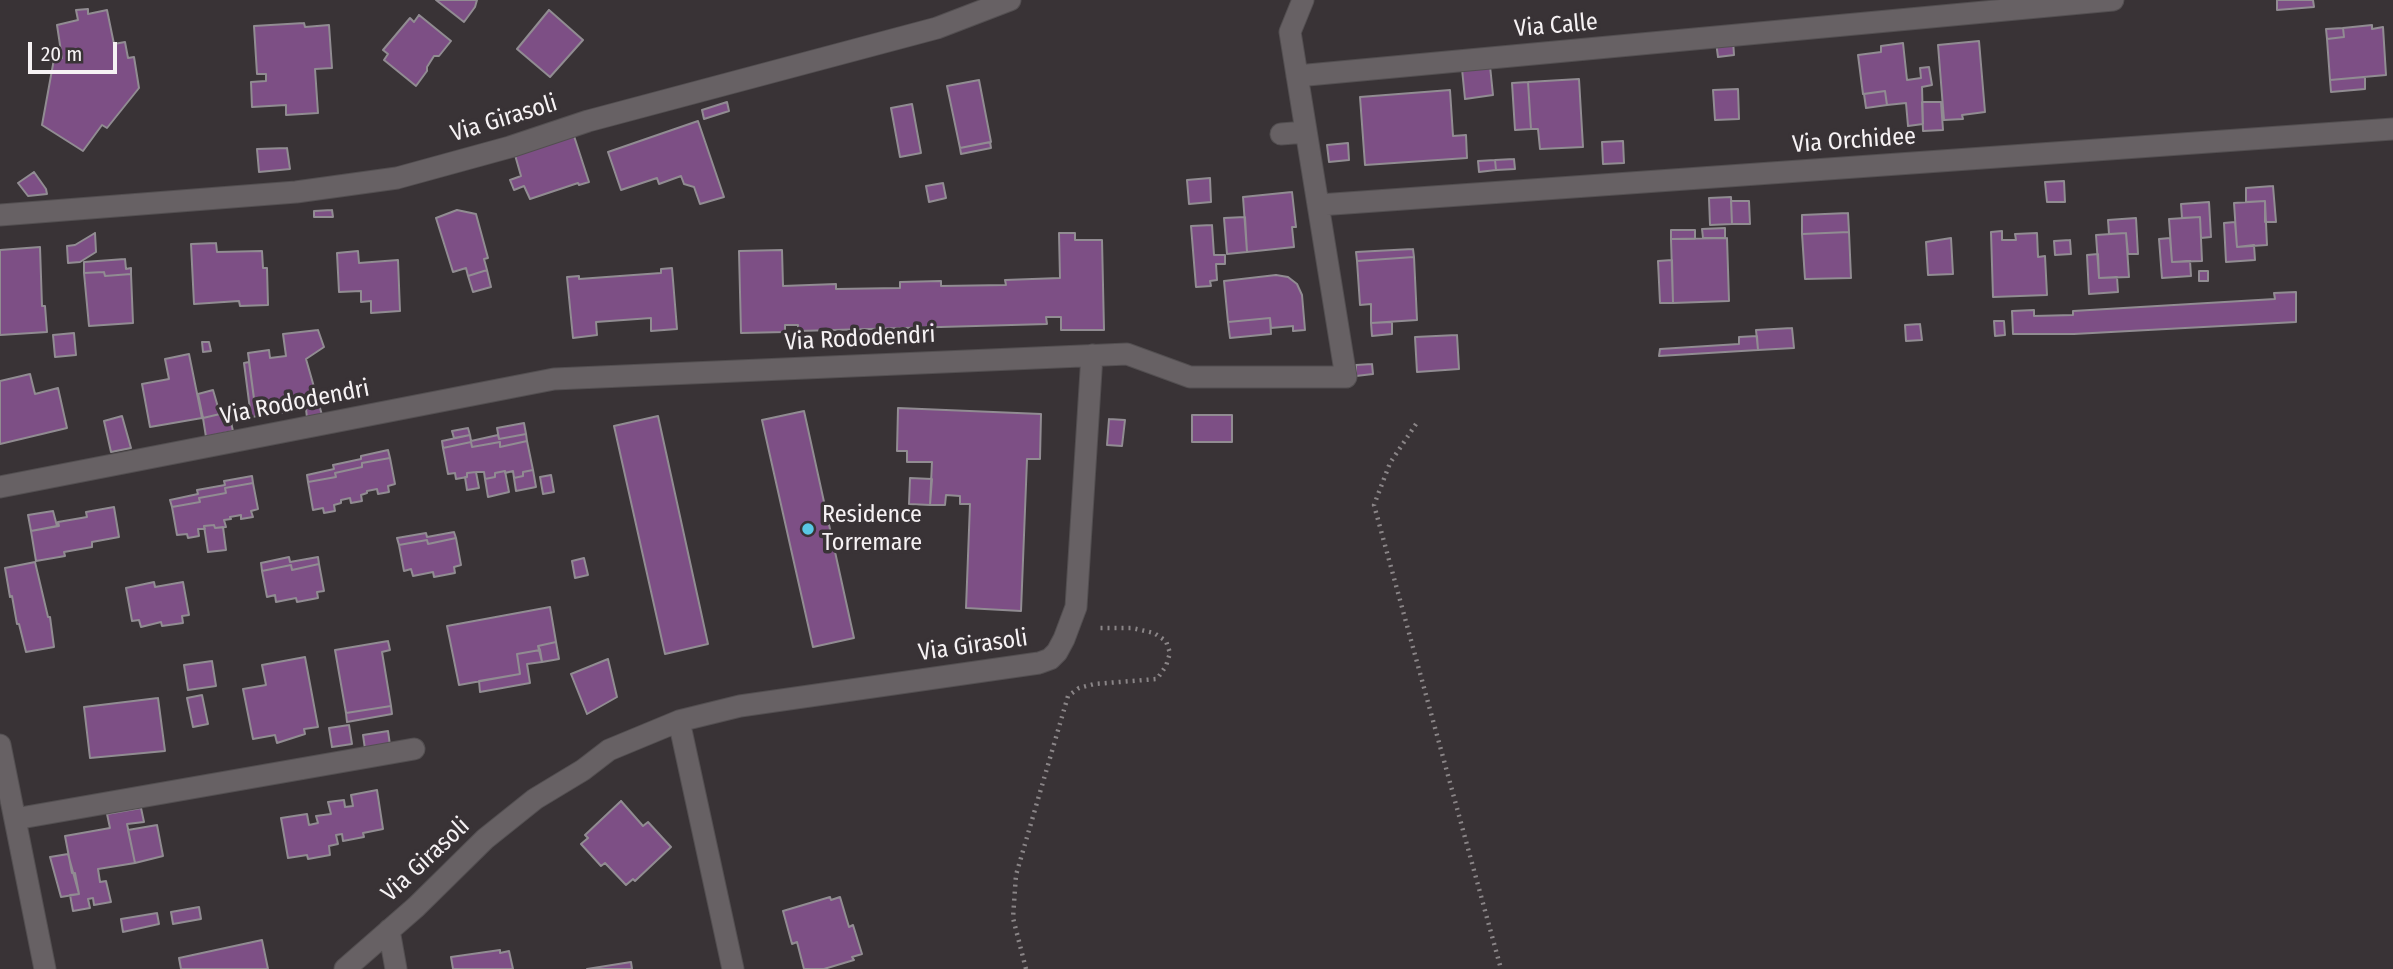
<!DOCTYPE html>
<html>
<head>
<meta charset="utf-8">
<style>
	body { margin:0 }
	#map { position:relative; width:2393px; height:969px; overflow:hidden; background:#393336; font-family:"Fira Sans Condensed",sans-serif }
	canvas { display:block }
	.scale { position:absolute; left:28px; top:42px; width:89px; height:32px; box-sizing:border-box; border:4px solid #f6f2f4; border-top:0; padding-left:9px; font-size:21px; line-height:24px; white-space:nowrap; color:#f6f2f4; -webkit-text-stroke:5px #393336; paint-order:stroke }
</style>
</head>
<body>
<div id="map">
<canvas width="2393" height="969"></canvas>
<div class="scale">20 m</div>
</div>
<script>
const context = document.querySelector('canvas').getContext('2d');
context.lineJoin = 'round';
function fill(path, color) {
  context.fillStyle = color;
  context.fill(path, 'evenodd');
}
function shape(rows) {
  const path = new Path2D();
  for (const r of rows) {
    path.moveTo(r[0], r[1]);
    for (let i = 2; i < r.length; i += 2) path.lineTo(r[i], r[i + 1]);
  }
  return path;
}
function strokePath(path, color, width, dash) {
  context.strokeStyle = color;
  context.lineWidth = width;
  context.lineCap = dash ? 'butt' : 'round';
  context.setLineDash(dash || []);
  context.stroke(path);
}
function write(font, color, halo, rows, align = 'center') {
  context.font = font + ' "Fira Sans Condensed",sans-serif';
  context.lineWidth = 7;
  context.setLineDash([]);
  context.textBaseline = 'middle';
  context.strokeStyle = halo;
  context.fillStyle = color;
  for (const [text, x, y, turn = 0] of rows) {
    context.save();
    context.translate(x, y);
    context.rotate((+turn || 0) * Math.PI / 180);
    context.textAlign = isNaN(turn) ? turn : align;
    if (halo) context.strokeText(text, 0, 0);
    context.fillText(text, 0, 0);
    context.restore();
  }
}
const building = shape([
	[436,0,477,0,475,7,464,22,436,0],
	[2277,0,2313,0,2314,7,2277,10,2277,0],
	[88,9,88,14,107,10,114,44,125,42,128,58,134,57,139,88,107,128,102,125,83,151,42,125,54,59,62,58,57,25,78,20,76,10,88,9],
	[549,10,583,40,550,77,517,49,549,10],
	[419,15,451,41,439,56,434,56,427,67,427,71,416,86,384,60,388,54,383,50,410,18,414,22,419,15],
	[304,23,305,27,329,25,332,68,315,69,318,113,286,115,286,105,252,107,251,82,266,81,266,74,257,74,254,26,304,23],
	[2372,25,2372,29,2383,27,2386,75,2330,80,2327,39,2344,37,2343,28,2372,25],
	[2343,28,2344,37,2327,39,2326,29,2343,28],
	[1733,40,1734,55,1718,57,1716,42,1733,40],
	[1979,41,1985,112,1962,115,1963,119,1944,120,1938,45,1979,41],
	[1903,43,1907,80,1921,78,1920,68,1929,67,1932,85,1922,87,1923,124,1908,126,1906,103,1887,105,1885,91,1863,94,1858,55,1881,52,1881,46,1903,43],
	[1490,66,1493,95,1465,99,1462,69,1490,66],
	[2365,77,2365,89,2331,92,2330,80,2365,77],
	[1579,79,1583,147,1540,149,1538,129,1531,129,1528,82,1579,79],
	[979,80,991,142,960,148,947,86,979,80],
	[1528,82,1531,129,1515,130,1512,83,1528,82],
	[1738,89,1739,119,1715,120,1713,90,1738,89],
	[1450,90,1453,136,1466,135,1467,158,1365,165,1360,97,1450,90],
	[1885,91,1887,105,1866,108,1864,94,1885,91],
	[727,102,729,111,704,119,702,110,727,102],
	[1922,102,1941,102,1943,130,1923,131,1922,102],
	[912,104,921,153,900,157,891,108,912,104],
	[698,121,724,197,700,204,694,187,684,184,681,176,659,184,657,178,621,190,608,152,698,121],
	[574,136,589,182,579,185,578,183,530,199,524,186,514,190,510,180,521,176,515,155,574,136],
	[1623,141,1624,163,1603,164,1602,142,1623,141],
	[990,142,991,148,961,154,960,148,990,142],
	[1348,143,1349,160,1329,162,1327,145,1348,143],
	[287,148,290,169,259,172,257,149,287,148],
	[1514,159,1515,169,1496,170,1495,160,1514,159],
	[1495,160,1496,170,1479,172,1478,161,1495,160],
	[34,172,46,189,47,194,28,196,18,183,34,172],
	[1210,178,1211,202,1189,204,1187,180,1210,178],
	[2064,181,2065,202,2047,202,2045,182,2064,181],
	[943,183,946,198,929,202,926,186,943,183],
	[2273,186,2276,222,2265,222,2265,201,2246,202,2246,188,2273,186],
	[1292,192,1296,227,1292,227,1294,247,1247,252,1243,197,1292,192],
	[1731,197,1732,224,1710,225,1709,198,1731,197],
	[1731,201,1749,201,1750,224,1732,224,1731,201],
	[2265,201,2267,245,2237,247,2234,203,2265,201],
	[2209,202,2211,237,2201,238,2200,217,2182,218,2181,204,2209,202],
	[332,210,333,217,314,217,314,211,332,210],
	[457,210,476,214,488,258,484,259,487,270,468,276,466,268,453,272,436,218,457,210],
	[1848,213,1849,232,1802,234,1802,215,1848,213],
	[1245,217,1247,252,1227,254,1224,218,1245,217],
	[2200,217,2202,261,2172,262,2169,219,2200,217],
	[2136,218,2138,254,2128,254,2126,233,2109,234,2108,220,2136,218],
	[2235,222,2237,247,2254,245,2255,260,2226,262,2224,223,2235,222],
	[1212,225,1214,255,1225,255,1225,264,1216,264,1217,280,1210,281,1211,286,1196,287,1191,226,1212,225],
	[1725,228,1725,238,1703,238,1702,229,1725,228],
	[1671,230,1695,230,1695,239,1671,239,1671,230],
	[2002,231,2002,240,2016,240,2015,234,2037,233,2038,257,2045,256,2047,295,1993,297,1991,232,2002,231],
	[1849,232,1851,278,1805,279,1802,234,1849,232],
	[95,233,96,252,80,262,68,263,67,246,75,245,95,233],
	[1059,233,1075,233,1075,240,1102,240,1104,330,1061,330,1061,317,1046,317,1047,324,798,331,798,325,785,325,785,332,741,333,739,251,782,250,783,286,836,284,836,289,900,288,900,282,941,281,941,286,1006,285,1005,280,1060,278,1059,233],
	[2126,233,2129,277,2099,278,2096,235,2126,233],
	[1727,238,1729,301,1673,303,1671,239,1727,238],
	[1951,238,1953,274,1928,275,1926,242,1951,238],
	[2170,238,2172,262,2190,261,2191,276,2162,278,2159,239,2170,238],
	[2070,240,2071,254,2055,255,2054,241,2070,240],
	[216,243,217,252,262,251,263,268,267,268,268,305,240,306,239,301,194,304,191,244,216,243],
	[40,247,42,306,45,306,47,332,0,335,0,250,40,247],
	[1413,249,1414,257,1357,261,1356,252,1413,249],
	[358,251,359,263,398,260,400,311,371,313,371,301,361,302,361,291,339,292,337,253,358,251],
	[2098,254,2099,278,2117,277,2118,292,2089,294,2087,255,2098,254],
	[1414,257,1417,320,1371,323,1371,304,1360,305,1357,261,1414,257],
	[125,259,126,269,131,268,131,274,105,276,104,272,84,273,84,262,125,259],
	[1672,260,1673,303,1660,303,1658,261,1672,260],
	[672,268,677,329,651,331,651,318,596,322,597,335,573,338,567,277,579,276,579,279,661,273,661,269,672,268],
	[487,270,491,287,473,292,468,276,487,270],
	[2199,271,2208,271,2208,281,2199,281,2199,271],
	[104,272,105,276,131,274,133,323,89,326,84,273,104,272],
	[1276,275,1288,277,1297,284,1302,295,1305,330,1293,331,1293,326,1271,328,1270,318,1228,322,1224,281,1276,275],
	[2296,292,2296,322,2074,334,2013,334,2012,311,2034,310,2034,316,2073,315,2073,311,2275,299,2274,293,2296,292],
	[1270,318,1271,334,1230,338,1228,322,1270,318],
	[1994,321,2004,321,2005,335,1995,336,1994,321],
	[1392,322,1392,334,1372,336,1371,323,1392,322],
	[1920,324,1922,340,1906,341,1905,325,1920,324],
	[1792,328,1794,348,1758,350,1756,330,1792,328],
	[318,330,324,347,306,359,322,415,307,418,306,409,274,414,273,403,255,406,248,353,269,350,270,358,286,356,283,334,318,330],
	[74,333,76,355,55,357,53,335,74,333],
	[1457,335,1459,369,1417,372,1415,337,1457,335],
	[1757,336,1758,350,1659,356,1660,349,1739,344,1739,337,1757,336],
	[202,342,209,342,211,351,203,352,202,342],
	[189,354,202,418,150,427,142,384,169,379,165,359,189,354],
	[249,362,255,406,273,403,274,414,251,417,244,363,249,362],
	[1372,364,1373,374,1356,376,1356,365,1372,364],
	[30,374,35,394,58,388,67,428,0,444,0,381,30,374],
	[213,390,220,414,203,418,198,394,213,390],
	[898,408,1041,414,1040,459,1027,459,1021,611,966,608,970,504,960,504,960,496,946,495,945,505,930,505,932,462,907,462,907,451,897,451,898,408],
	[804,411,854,638,813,647,762,420,804,411],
	[220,414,222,419,230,418,233,431,206,437,203,418,220,414],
	[1192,415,1232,415,1232,442,1192,442,1192,415],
	[122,416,131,448,111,452,104,421,122,416],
	[658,416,708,644,665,654,614,426,658,416],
	[1109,419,1125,420,1122,446,1107,445,1109,419],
	[524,423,526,434,499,439,497,428,524,423],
	[468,428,470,435,454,438,452,431,468,428],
	[526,434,527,441,500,447,500,442,472,447,471,442,443,448,442,441,470,435,471,441,498,435,499,439,526,434],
	[527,441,533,470,523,472,523,476,514,478,513,471,505,473,505,471,495,473,495,477,485,479,484,472,476,472,467,473,467,477,456,479,455,473,448,474,443,448,471,442,472,447,500,442,500,447,527,441],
	[388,450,390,458,362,463,362,467,335,473,336,477,308,482,307,475,334,469,333,465,361,459,361,456,388,450],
	[390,458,395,484,388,486,389,492,378,494,377,489,367,491,367,493,361,495,362,501,351,503,350,498,341,500,341,503,334,505,335,511,324,513,323,508,313,510,308,482,336,477,335,473,362,467,362,463,390,458],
	[533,470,536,487,516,491,514,478,523,476,523,472,533,470],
	[505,471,509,492,488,497,485,479,495,477,495,473,505,471],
	[476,472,479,488,467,490,465,477,467,477,467,473,476,472],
	[551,475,554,492,543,494,540,477,551,475],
	[252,476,253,483,225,488,226,493,199,498,200,502,172,507,170,500,198,494,197,490,225,485,224,481,252,476],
	[910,478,932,479,930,505,909,504,910,478],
	[253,483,258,509,251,511,253,517,241,519,241,515,230,517,231,519,224,520,226,527,215,528,214,525,204,526,205,529,198,529,199,536,188,538,187,534,177,535,172,507,200,502,199,498,226,493,225,488,253,483],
	[114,507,119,537,92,542,92,547,64,552,65,556,36,561,31,531,59,526,58,522,87,517,86,512,114,507],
	[53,511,57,526,31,531,28,515,53,511],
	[214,525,215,528,223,527,226,550,208,552,204,526,214,525],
	[454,532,456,538,428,544,427,540,399,545,397,538,426,533,427,537,454,532],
	[456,538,461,565,454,567,455,573,434,577,433,572,413,576,411,569,404,571,399,545,427,540,428,544,456,538],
	[289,557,290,562,318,557,319,564,292,570,291,565,262,571,261,563,289,557],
	[584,558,588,575,575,578,572,561,584,558],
	[35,562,48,617,50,617,54,647,26,652,19,624,17,624,12,596,10,597,5,568,35,562],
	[319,564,324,591,317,592,318,598,297,602,296,598,276,602,275,595,267,597,262,571,291,565,292,570,319,564],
	[154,582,155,587,183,582,189,615,182,616,183,623,162,626,161,622,141,627,139,620,132,621,126,588,154,582],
	[550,607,556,642,538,646,540,650,517,654,520,674,459,685,447,626,550,607],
	[388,641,390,650,382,652,391,706,346,713,335,650,388,641],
	[556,642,559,659,542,662,538,646,556,642],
	[540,650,542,662,527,664,530,683,480,692,479,681,520,674,517,654,540,650],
	[305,657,318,727,304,729,305,734,277,743,275,735,253,739,243,689,266,685,262,665,305,657],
	[608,659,617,697,587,714,571,674,608,659],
	[212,661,216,686,188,690,184,665,212,661],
	[202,695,208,724,193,727,187,698,202,695],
	[158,698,165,751,90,758,84,707,158,698],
	[391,706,392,714,347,722,346,713,391,706],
	[349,725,352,744,332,747,329,728,349,725],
	[388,731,390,745,365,749,363,735,388,731],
	[377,790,383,829,363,833,364,837,343,841,342,834,336,835,338,844,329,846,330,855,308,859,307,855,288,858,281,818,307,814,309,825,318,823,316,816,331,814,328,802,344,800,345,807,353,806,351,795,377,790],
	[621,801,643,826,648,822,671,847,635,881,633,879,626,885,605,863,601,866,581,844,588,838,585,835,621,801],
	[141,808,144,822,127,824,135,863,98,869,100,882,106,881,111,902,94,905,93,898,88,899,90,908,73,911,70,895,79,894,75,873,72,873,65,836,110,828,107,814,141,808],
	[157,825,163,856,135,863,128,830,157,825],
	[68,854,79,894,61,897,50,857,68,854],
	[830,897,831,900,840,897,849,927,853,925,862,954,852,957,854,960,824,969,804,969,797,942,792,944,783,911,830,897],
	[199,907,201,919,173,924,171,912,199,907],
	[157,913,159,924,123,932,121,919,157,913],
	[262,940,268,969,181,969,179,958,262,940],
	[500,950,500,953,509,951,513,969,453,969,451,957,500,950],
	[631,962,632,969,587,969,631,962]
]);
fill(building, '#7d4f85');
strokePath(building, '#918c92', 2);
const minor = shape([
	[1297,76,2113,0],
	[1281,134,1306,132],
	[1319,205,2393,129],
	[0,215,296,192,397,178,510,147,588,121,937,28,1010,0],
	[0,487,554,379,1127,354,1190,377,1346,377,1290,32,1303,0],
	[679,721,733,969],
	[0,745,45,969],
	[15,819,414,749],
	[389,930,396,969],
	[345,969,416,907,485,839,535,799,583,770,609,750,679,721,740,706,1039,663,1050,659,1057,652,1064,639,1076,607,1092,355]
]);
strokePath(minor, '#534f51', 23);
strokePath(shape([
	[1416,424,1390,463,1374,505,1501,969],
	[1026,969,1013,918,1016,875,1068,696,1079,688,1094,684,1157,679,1166,666,1170,653,1166,641,1154,633,1132,628,1100,628]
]), '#8a8587', 4.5, [2, 5]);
strokePath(minor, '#676164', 21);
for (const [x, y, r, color] of [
	[808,529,7,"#59c8e4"]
]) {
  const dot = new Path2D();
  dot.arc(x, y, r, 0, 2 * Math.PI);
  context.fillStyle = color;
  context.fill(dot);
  strokePath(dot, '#393336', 2.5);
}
write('24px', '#f6f2f4', '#393336', [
	["Via Calle",1556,26,-5],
	["Via Girasoli",504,119,-17],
	["Via Orchidee",1854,141,-4],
	["Via Rododendri",860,339,-3],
	["Via Rododendri",295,403,-11],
	["Via Girasoli",973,646,-8],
	["Via Girasoli",426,860,-43]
]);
write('24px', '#f6f2f4', '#393336', [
	["Residence",822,515],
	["Torremare",822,543]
], 'left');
</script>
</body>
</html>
